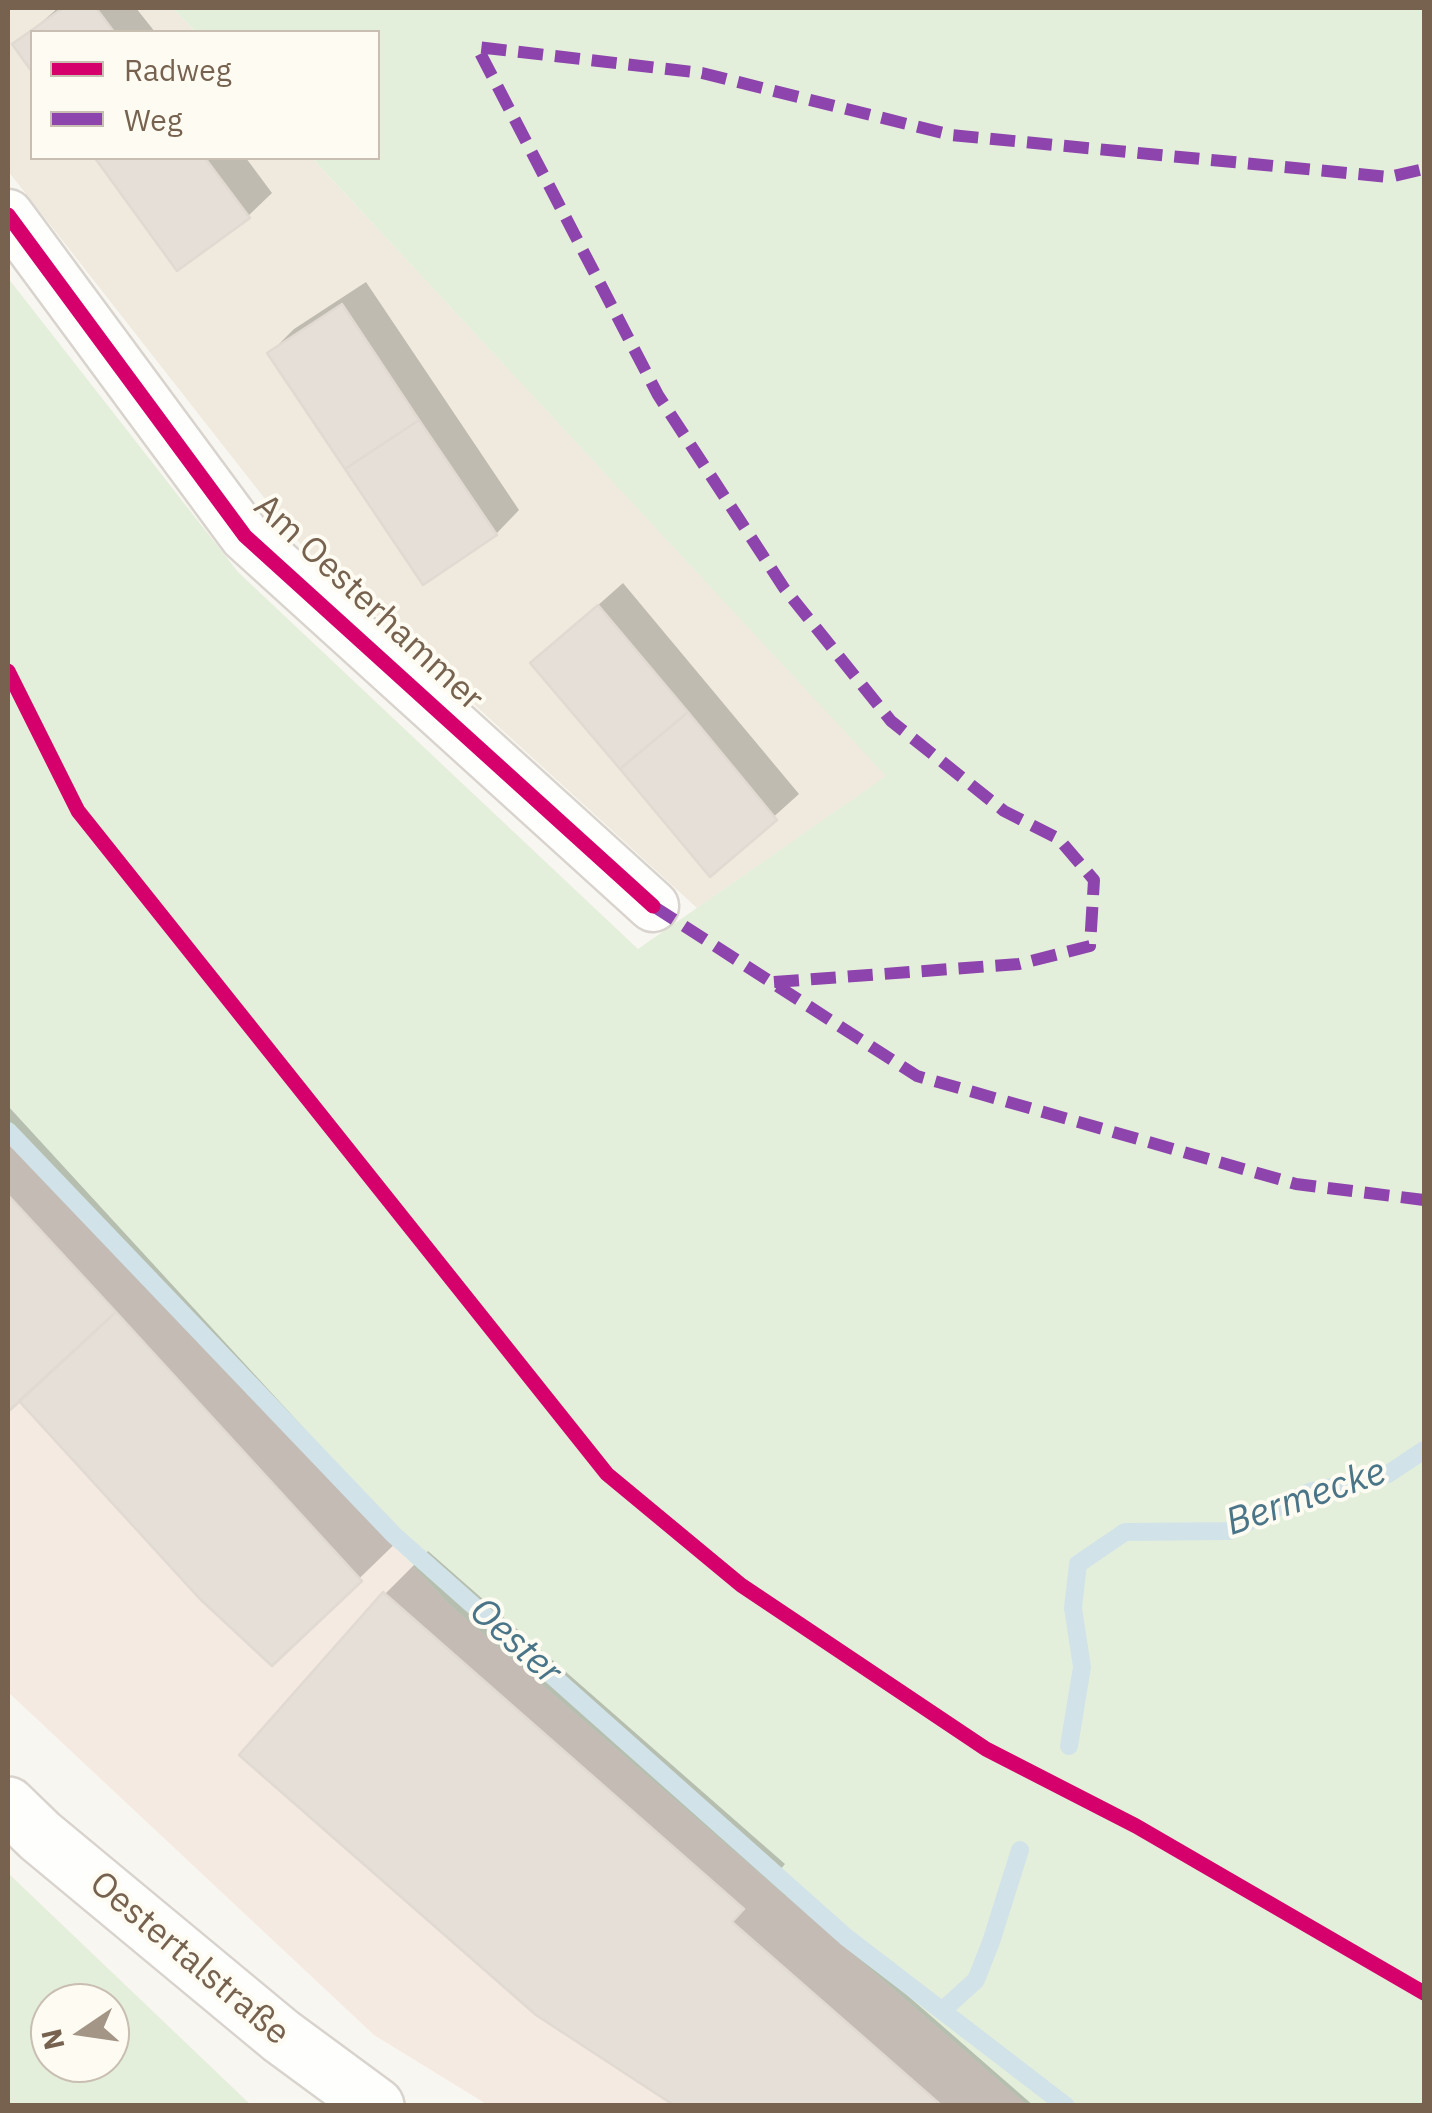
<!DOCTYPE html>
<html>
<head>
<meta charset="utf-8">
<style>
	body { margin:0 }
	#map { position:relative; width:1432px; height:2113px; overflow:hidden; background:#f8f6f0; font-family:"IBM Plex Sans",sans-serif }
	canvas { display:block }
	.frame { position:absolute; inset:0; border:10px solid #76624f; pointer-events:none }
	.legend { position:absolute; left:30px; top:30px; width:350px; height:130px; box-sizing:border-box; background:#fefbf2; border:2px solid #c8beb1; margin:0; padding:12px 18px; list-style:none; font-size:30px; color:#76624f }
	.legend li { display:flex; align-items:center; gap:20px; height:50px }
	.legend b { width:50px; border:2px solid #c8beb1 }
	.north { position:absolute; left:30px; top:1983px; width:100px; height:100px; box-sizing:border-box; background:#fefbf2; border:2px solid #c8beb1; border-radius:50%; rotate:257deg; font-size:28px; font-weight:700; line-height:40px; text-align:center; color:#76624f }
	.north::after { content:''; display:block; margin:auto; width:35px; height:45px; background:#a49687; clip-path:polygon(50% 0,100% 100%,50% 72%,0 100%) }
</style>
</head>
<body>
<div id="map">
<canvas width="1432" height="2113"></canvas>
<div class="frame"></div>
<ul class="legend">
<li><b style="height:12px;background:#d6006c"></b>Radweg</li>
<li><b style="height:12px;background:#8e44ad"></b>Weg</li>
</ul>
<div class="north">N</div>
</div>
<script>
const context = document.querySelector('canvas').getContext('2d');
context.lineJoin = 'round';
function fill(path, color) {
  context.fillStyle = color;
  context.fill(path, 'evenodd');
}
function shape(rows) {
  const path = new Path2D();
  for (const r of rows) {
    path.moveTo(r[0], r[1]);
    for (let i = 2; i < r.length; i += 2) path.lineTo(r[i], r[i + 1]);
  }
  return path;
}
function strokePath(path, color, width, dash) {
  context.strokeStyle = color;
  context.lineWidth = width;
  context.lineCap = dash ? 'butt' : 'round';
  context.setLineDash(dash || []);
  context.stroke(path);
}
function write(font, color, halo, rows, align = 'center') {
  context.font = font + ' "IBM Plex Sans",sans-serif';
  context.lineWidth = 8;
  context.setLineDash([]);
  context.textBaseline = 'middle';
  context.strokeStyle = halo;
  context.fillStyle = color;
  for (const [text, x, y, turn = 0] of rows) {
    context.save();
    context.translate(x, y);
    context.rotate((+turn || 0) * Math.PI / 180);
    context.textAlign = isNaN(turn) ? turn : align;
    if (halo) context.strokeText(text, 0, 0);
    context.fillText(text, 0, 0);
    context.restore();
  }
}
fill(shape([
	[8,8,172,8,196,32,32,32,32,158,312,158,887,776,697,908,305,550,8,171]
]), '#f0eade');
fill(shape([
	[8,1134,449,1604,1027,2105,488,2105,374,2035,8,1692]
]), '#f5eae1');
fill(shape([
	[172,8,1424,8,1424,2105,1027,2105,449,1604,8,1134,8,278,238,572,638,949,886,776,312,158,378,158,378,32,196,32],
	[8,1873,251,2105,8,2105],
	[50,2003,110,2003,110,2063,50,2063]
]), '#e4efdb');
fill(shape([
	[58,8,136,8,155,32,32,32,32,68,15,45],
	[98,158,246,158,272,193,248,216,178,268],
	[366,282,519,510,496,534,270,353,294,329],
	[623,583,799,794,710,874,533,663],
	[8,1106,403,1536,272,1663,19,1398,8,1409],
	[428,1551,785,1864,773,1878,1034,2106,683,2106,243,1755,385,1594]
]), '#0003');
strokePath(shape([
	[8,1131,394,1535,846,1937,1066,2106],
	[1069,1746,1082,1667,1073,1608,1078,1564,1125,1532,1230,1531,1309,1492,1388,1474,1424,1450],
	[943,2010,976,1980,991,1942,1020,1850]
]), '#d1e3e8', 18);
const building = shape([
	[63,8,96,8,114,32,32,32,32,72,12,44,63,8],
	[95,158,205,158,250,218,177,271,95,158],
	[342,304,419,420,345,469,267,353,342,304],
	[419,420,497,535,423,585,345,469,419,420],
	[598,605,688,712,620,769,530,663,598,605],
	[688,712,777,820,710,877,620,769,688,712],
	[8,1195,116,1312,8,1412,8,1195],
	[116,1312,362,1581,272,1666,199,1598,19,1401,116,1312],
	[383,1592,744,1909,732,1922,942,2106,675,2106,536,2015,239,1755,383,1592]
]);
fill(building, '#e5dfd7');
strokePath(building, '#e1dad2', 2.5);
const street = shape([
	[8,215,245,536,653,906]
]);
const secondary = shape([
	[8,1805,40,1836,281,2036,376,2106]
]);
strokePath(street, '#d8d3cd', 55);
strokePath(secondary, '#d8d3cd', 60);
strokePath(street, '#fefefd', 50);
strokePath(secondary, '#fefefd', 55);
strokePath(shape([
	[653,906,917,1076,1296,1184,1424,1200],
	[774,982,1019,964,1090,946,1094,880,1059,839,1004,811,891,721,784,588,658,395,477,47,702,73,951,135,1389,177,1424,169]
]), '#8e44ad', 12, [25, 12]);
strokePath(shape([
	[8,215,245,536,653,906],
	[8,671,78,811,607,1474,741,1585,986,1749,1136,1826,1424,1993]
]), '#d6006c', 15);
write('35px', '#76624f', '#fefbf2', [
	["Am Oesterhammer",368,603,43],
	["Oestertalstraße",189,1959,40]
]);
write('italic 38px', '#4a7588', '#fefbf2', [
	["Bermecke",1306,1498,-19],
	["Oester",515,1642,42]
]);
</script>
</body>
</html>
